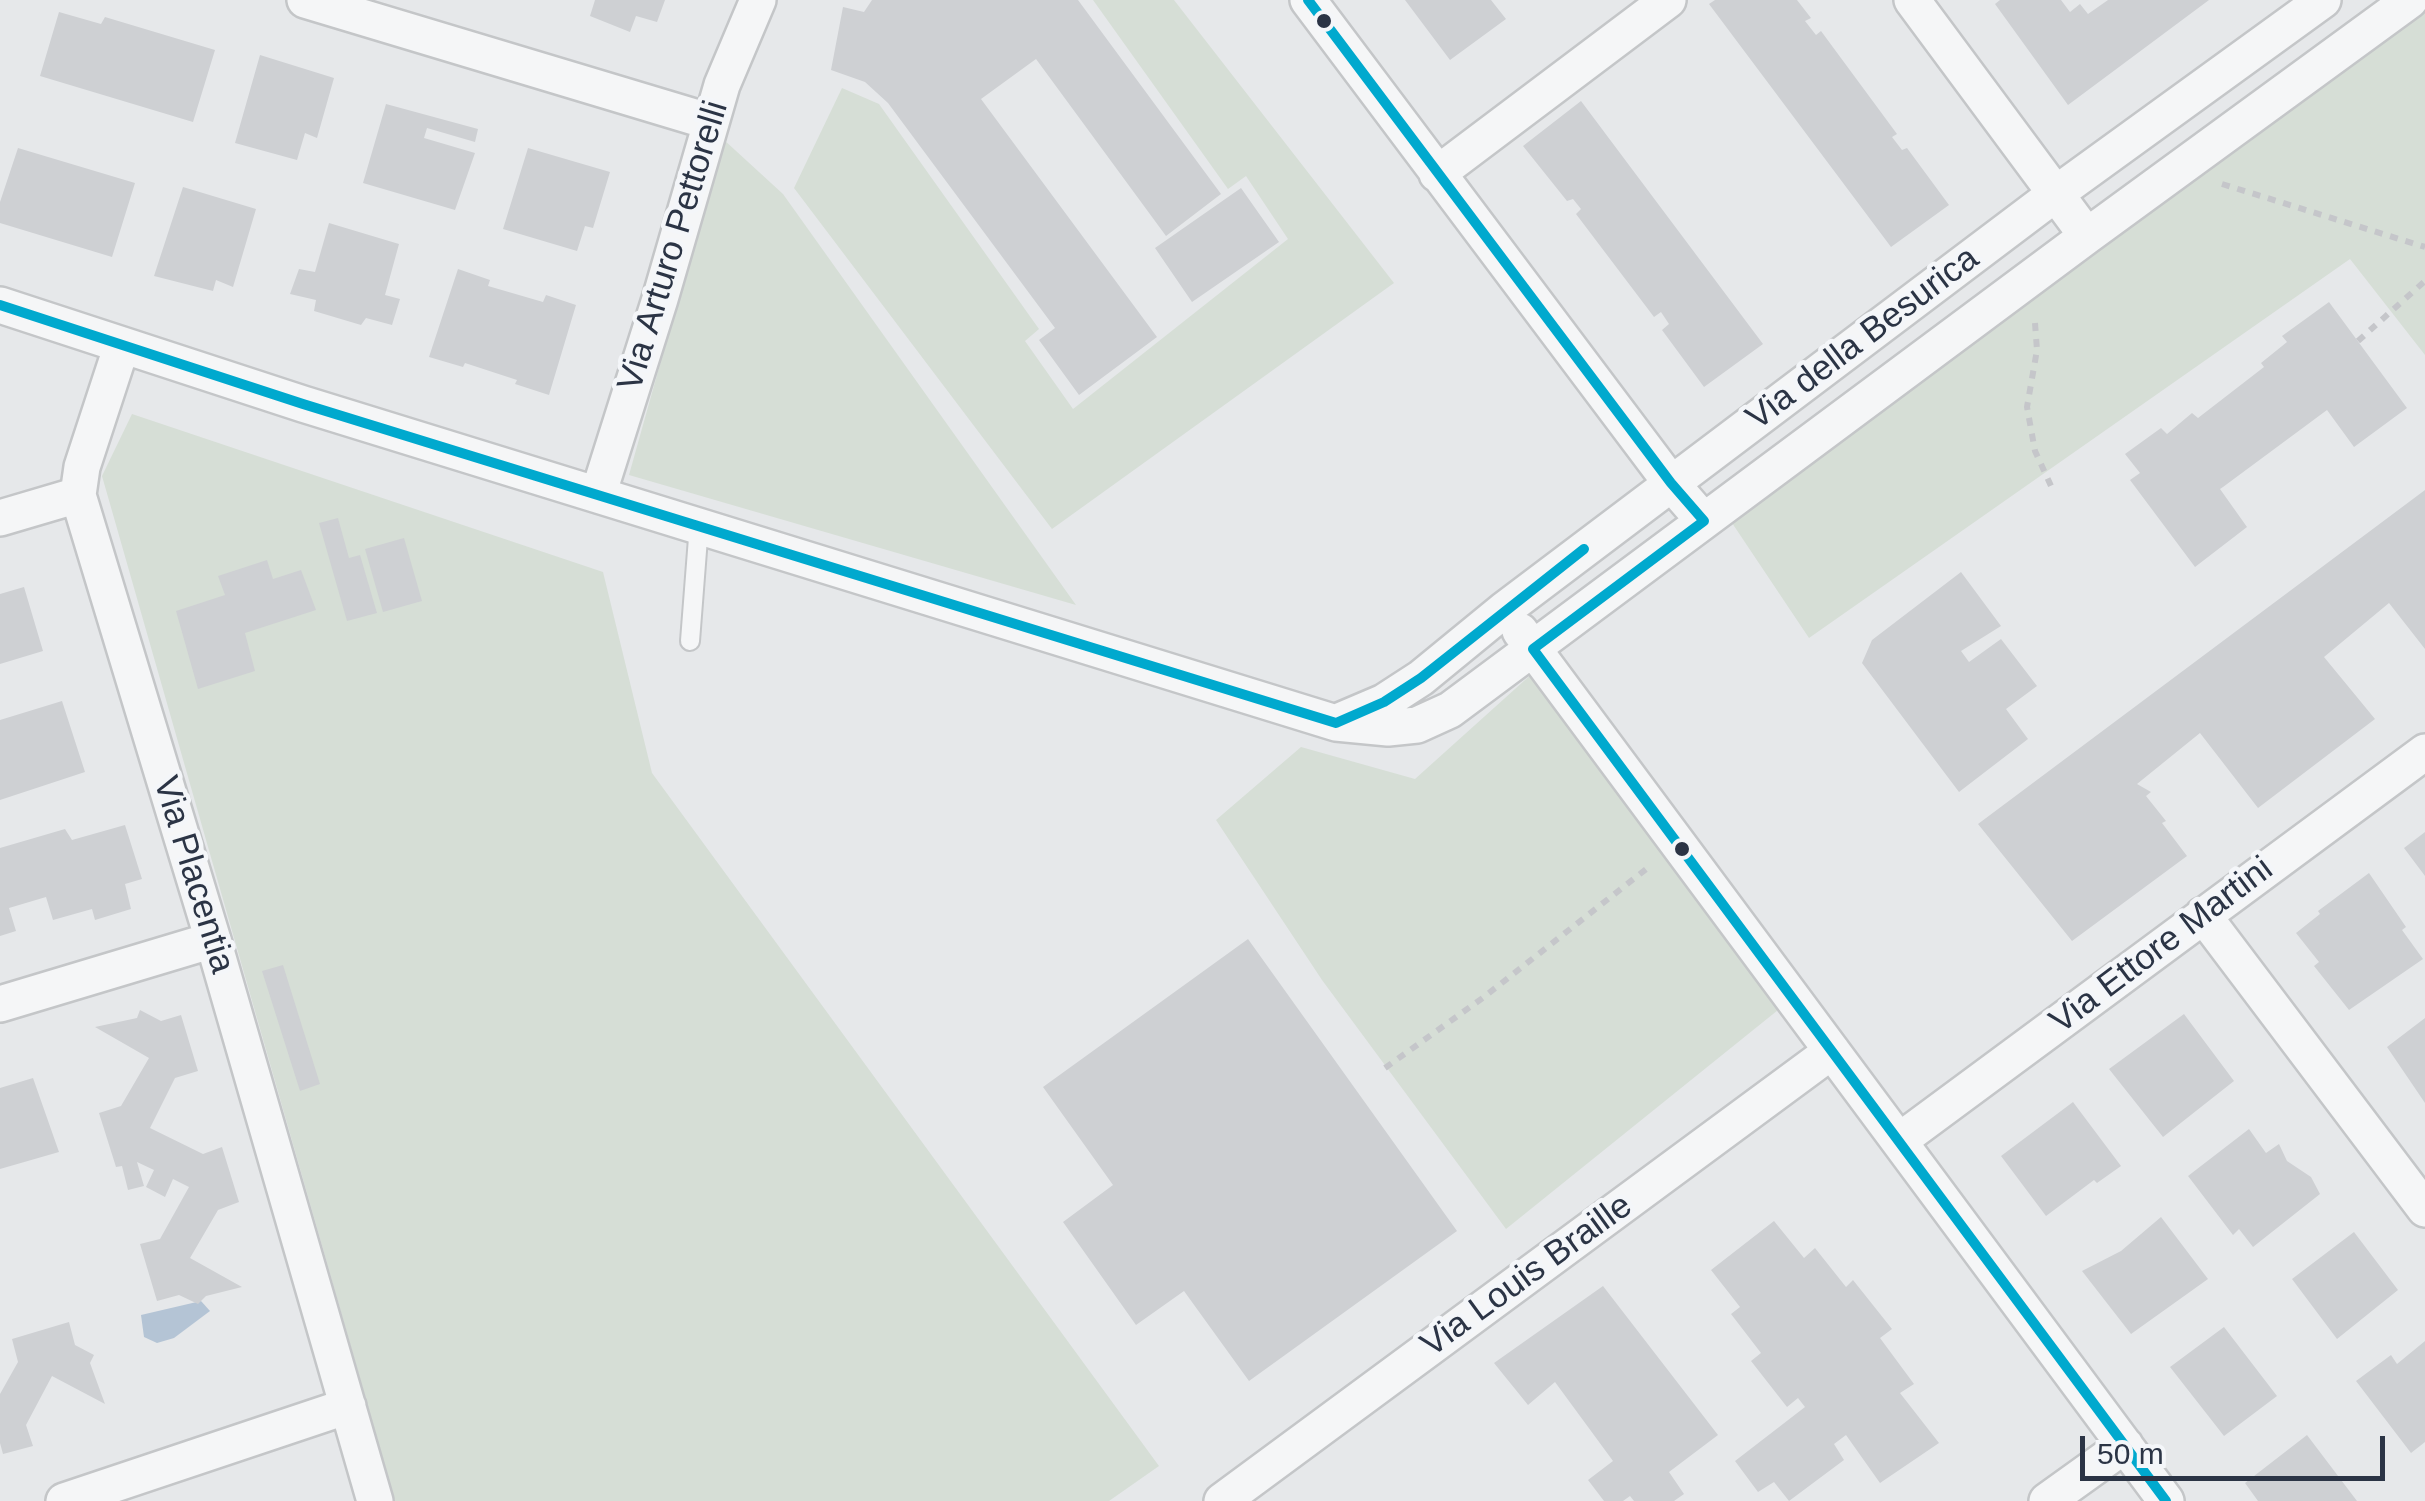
<!DOCTYPE html>
<html>
<head>
<meta charset="utf-8">
<style>
	body { margin:0 }
	#map { position:relative; width:2425px; height:1501px; overflow:hidden; background:#e6e8ea; font-family:Helvetica,sans-serif }
	canvas { display:block }
	.scale { position:absolute; left:2080px; top:1436px; width:305px; height:45px; box-sizing:border-box; border:5px solid #2b3445; border-top:0; padding-left:12px; font-size:30px; line-height:35px; white-space:nowrap; color:#2b3445; -webkit-text-stroke:8px #f4f6f9; paint-order:stroke }
</style>
</head>
<body>
<div id="map">
<canvas width="2425" height="1501"></canvas>
<div class="scale">50 m</div>
</div>
<script>
const context = document.querySelector('canvas').getContext('2d');
context.lineJoin = 'round';
function fill(path, color) {
  context.fillStyle = color;
  context.fill(path, 'evenodd');
}
function shape(rows) {
  const path = new Path2D();
  for (const r of rows) {
    path.moveTo(r[0], r[1]);
    for (let i = 2; i < r.length; i += 2) path.lineTo(r[i], r[i + 1]);
  }
  return path;
}
function strokePath(path, color, width, dash) {
  context.strokeStyle = color;
  context.lineWidth = width;
  context.lineCap = dash ? 'butt' : 'round';
  context.setLineDash(dash || []);
  context.stroke(path);
}
function write(font, color, halo, rows, align = 'center') {
  context.font = font + ' Helvetica,sans-serif';
  context.lineWidth = 9;
  context.setLineDash([]);
  context.textBaseline = 'middle';
  context.strokeStyle = halo;
  context.fillStyle = color;
  for (const [text, x, y, turn = 0] of rows) {
    context.save();
    context.translate(x, y);
    context.rotate((+turn || 0) * Math.PI / 180);
    context.textAlign = isNaN(turn) ? turn : align;
    if (halo) context.strokeText(text, 0, 0);
    context.fillText(text, 0, 0);
    context.restore();
  }
}
fill(shape([
	[1093,0,1174,0,1394,283,1052,529,794,188,842,88,879,104,1039,329,1025,341,1073,409,1288,239,1246,176,1228,189],
	[2425,0,2425,355,2350,259,1809,638,1722,508],
	[723,139,783,194,1076,605,629,475],
	[132,414,603,572,652,773,1159,1466,1109,1501,395,1501,102,476],
	[1535,671,1783,1006,1506,1229,1322,980,1216,820,1301,747,1415,779]
]), '#d6ded6');
fill(shape([
	[201,1301,210,1311,174,1338,157,1343,144,1337,141,1315]
]), '#b4c4d5');
fill(shape([
	[595,0,665,0,657,22,636,16,630,32,590,16],
	[872,0,1078,0,1221,194,1166,236,1036,59,981,99,1157,337,1079,395,1039,340,1055,328,888,103,865,82,831,70,843,7,864,12],
	[1405,0,1491,0,1506,19,1450,60],
	[1715,0,1797,0,1811,18,1805,21,1816,35,1821,31,1897,134,1892,137,1902,150,1907,148,1949,205,1891,247,1709,4],
	[2000,0,2061,0,2070,12,2080,4,2088,14,2108,0,2209,0,2068,105,1995,4],
	[59,12,101,24,105,17,215,50,193,122,40,76],
	[260,55,334,78,317,138,305,133,297,160,235,143],
	[1581,101,1763,344,1704,387,1662,330,1669,324,1661,312,1654,317,1576,214,1581,209,1573,199,1567,201,1523,146],
	[386,104,478,129,475,142,427,128,424,138,475,153,455,210,363,183],
	[18,148,135,183,112,257,0,223,0,202],
	[528,148,610,172,593,228,585,226,577,251,503,229],
	[183,187,256,209,233,287,216,280,213,291,154,276],
	[1241,188,1279,242,1192,302,1155,248],
	[329,223,399,244,385,295,400,299,392,325,366,318,361,325,314,311,316,300,290,294,299,269,315,272],
	[458,269,490,280,488,286,543,302,546,295,576,305,549,395,515,384,517,380,465,363,463,367,429,357],
	[2329,302,2407,408,2354,447,2327,410,2223,487,2220,489,2247,527,2195,567,2130,480,2140,473,2125,454,2161,428,2167,434,2192,413,2198,418,2264,367,2261,363,2287,342,2282,336],
	[2425,490,2425,649,2389,603,2324,657,2375,719,2258,808,2200,733,2137,784,2151,792,2146,796,2166,821,2162,823,2187,856,2072,941,1978,824],
	[338,518,349,558,360,555,377,613,347,621,319,523],
	[404,538,422,601,383,612,365,549],
	[267,560,273,579,301,570,316,610,245,633,255,671,198,689,176,611,225,595,218,576],
	[1961,572,2001,626,1961,651,1969,662,2001,639,2037,686,2006,709,2028,739,1959,792,1862,663,1872,640],
	[24,587,43,651,0,664,0,594],
	[62,701,85,772,0,800,0,720],
	[125,825,142,879,125,884,131,909,95,920,92,909,53,920,46,897,9,908,16,931,0,936,0,848,65,829,72,840],
	[2425,832,2425,876,2404,848],
	[2369,873,2406,927,2402,930,2423,959,2349,1010,2314,966,2319,962,2296,933,2320,914,2318,911],
	[1248,939,1457,1231,1249,1381,1184,1291,1136,1325,1063,1222,1113,1185,1043,1087],
	[283,965,320,1084,300,1091,262,971],
	[140,1010,161,1021,181,1015,198,1071,175,1078,150,1128,203,1154,222,1147,239,1202,218,1210,190,1258,242,1287,206,1296,198,1304,179,1295,157,1301,140,1244,160,1239,189,1187,173,1179,165,1197,146,1187,154,1170,137,1162,144,1186,128,1190,122,1166,116,1167,99,1113,121,1106,149,1058,95,1027,137,1018],
	[2184,1014,2234,1081,2163,1137,2109,1069],
	[2425,1018,2425,1103,2387,1047],
	[33,1078,59,1152,0,1169,0,1088],
	[2073,1102,2121,1166,2097,1183,2094,1180,2046,1216,2001,1156],
	[2249,1129,2266,1153,2279,1144,2287,1161,2311,1177,2320,1194,2253,1247,2239,1229,2233,1235,2188,1176],
	[2161,1217,2208,1279,2131,1334,2082,1271,2121,1251],
	[1774,1221,1804,1258,1815,1248,1846,1287,1853,1280,1892,1329,1880,1338,1914,1384,1900,1393,1939,1443,1880,1483,1846,1435,1834,1444,1844,1460,1789,1501,1774,1482,1758,1492,1735,1461,1805,1407,1798,1398,1787,1407,1751,1361,1761,1353,1731,1314,1740,1307,1711,1270],
	[2354,1232,2398,1290,2337,1339,2292,1279],
	[1603,1286,1718,1435,1669,1472,1684,1494,1674,1501,1634,1501,1630,1496,1623,1501,1604,1501,1588,1480,1613,1461,1555,1382,1528,1405,1494,1363],
	[69,1322,75,1345,94,1355,90,1363,105,1404,52,1376,26,1425,33,1446,3,1454,0,1443,0,1394,18,1362,12,1339],
	[2224,1327,2277,1396,2224,1436,2170,1367],
	[2425,1341,2425,1442,2411,1453,2356,1381,2391,1355,2397,1364],
	[2307,1435,2357,1501,2258,1501,2245,1483]
]), '#ced0d3');
const lane = shape([
	[690,641,699,525]
]);
const street = shape([
	[305,0,711,122],
	[1308,0,1671,483,1704,521],
	[1912,0,2087,236],
	[1437,174,1668,0],
	[0,305,303,404,1336,723,1388,728,1417,725,1450,710,2087,236,2410,0],
	[122,345,82,467,78,495,213,940,375,1501],
	[598,495,660,299,722,85,758,0],
	[0,518,78,495],
	[1520,631,2166,1501],
	[1337,722,1384,702,1421,678,1504,610,2054,195,2323,0],
	[2203,915,2425,1209],
	[0,1004,213,940],
	[1899,1141,2425,752],
	[64,1501,348,1406],
	[1222,1501,1832,1051],
	[2047,1501,2125,1445]
]);
strokePath(lane, '#c4c6c8', 22);
strokePath(street, '#c4c6c8', 40);
strokePath(shape([
	[2222,184,2425,247],
	[2035,323,2037,350,2027,407,2035,451,2051,486],
	[2358,341,2425,281],
	[1385,1068,1484,997,1650,866]
]), '#c5c6ca', 6, [8, 8]);
strokePath(lane, '#f5f6f7', 18);
strokePath(street, '#f5f6f7', 35);
strokePath(shape([
	[1308,0,1671,483,1704,521,1533,649,2166,1501],
	[0,305,303,404,1336,723,1384,702,1421,678,1584,549]
]), '#00a9ce', 10);
for (const [x, y, r, color] of [
	[1324,21,9,"#2b3445"],
	[1682,849,9,"#2b3445"]
]) {
  const dot = new Path2D();
  dot.arc(x, y, r, 0, 2 * Math.PI);
  context.fillStyle = color;
  context.fill(dot);
  strokePath(dot, '#f4f6f9', 4);
}
write('35px', '#2b3445', '#f4f6f9', [
	["Via Arturo Pettorelli",674,246,-73],
	["Via della Besurica",1863,339,-37],
	["Via Placentia",193,875,73],
	["Via Ettore Martini",2162,946,-37],
	["Via Louis Braille",1527,1276,-36]
]);
</script>
</body>
</html>
